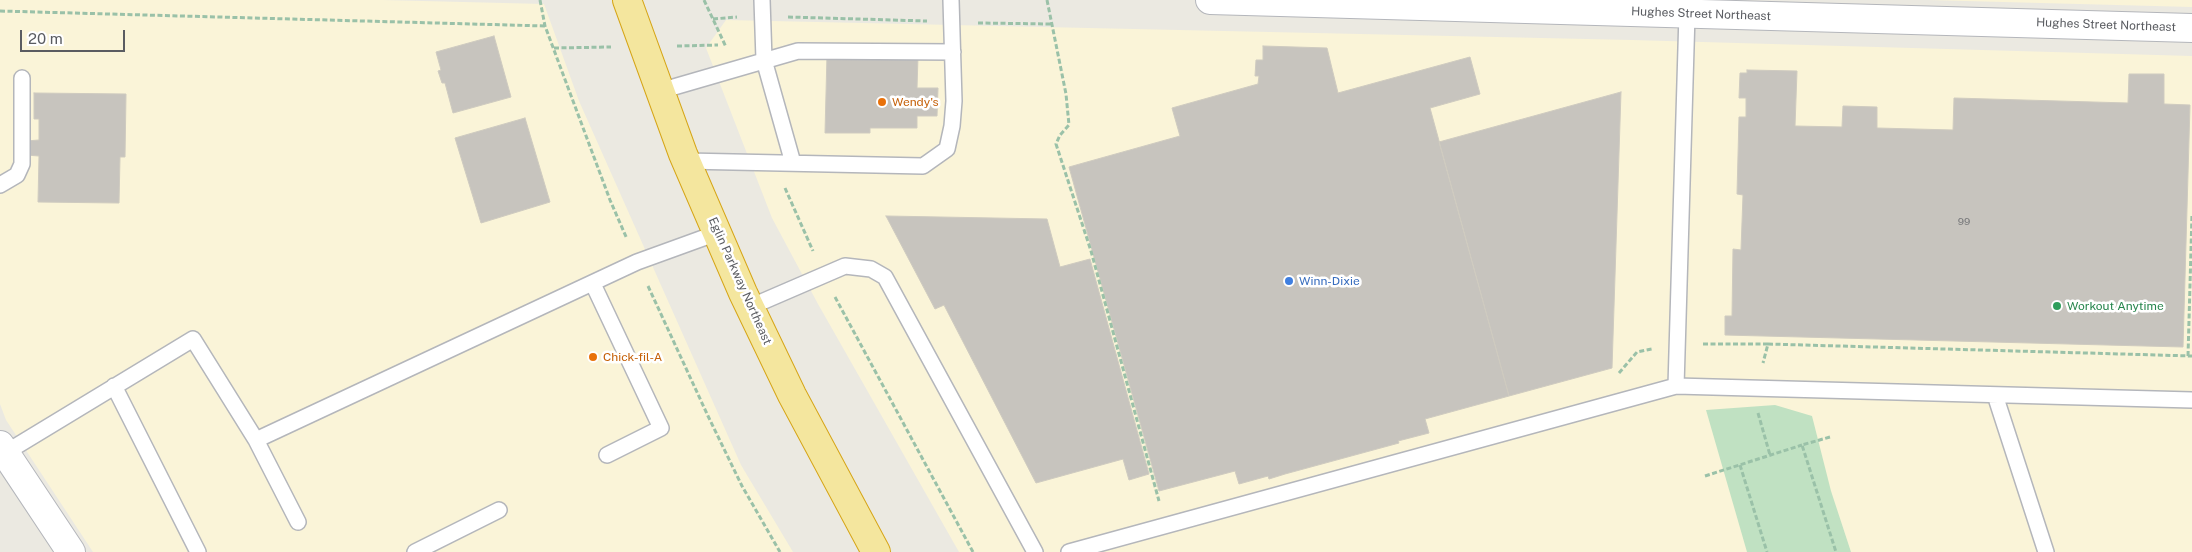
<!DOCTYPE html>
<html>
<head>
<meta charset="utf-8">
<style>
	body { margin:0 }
	#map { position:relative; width:2192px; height:552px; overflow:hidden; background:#ebe9e1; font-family:"Public Sans",sans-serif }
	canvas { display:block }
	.scale { position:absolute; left:20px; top:30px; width:105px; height:22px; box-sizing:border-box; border:2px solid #5a5c61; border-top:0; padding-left:6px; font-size:15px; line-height:18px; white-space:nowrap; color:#5a5c61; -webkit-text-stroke:4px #fff; paint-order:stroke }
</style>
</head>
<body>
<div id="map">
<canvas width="2192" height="552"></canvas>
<div class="scale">20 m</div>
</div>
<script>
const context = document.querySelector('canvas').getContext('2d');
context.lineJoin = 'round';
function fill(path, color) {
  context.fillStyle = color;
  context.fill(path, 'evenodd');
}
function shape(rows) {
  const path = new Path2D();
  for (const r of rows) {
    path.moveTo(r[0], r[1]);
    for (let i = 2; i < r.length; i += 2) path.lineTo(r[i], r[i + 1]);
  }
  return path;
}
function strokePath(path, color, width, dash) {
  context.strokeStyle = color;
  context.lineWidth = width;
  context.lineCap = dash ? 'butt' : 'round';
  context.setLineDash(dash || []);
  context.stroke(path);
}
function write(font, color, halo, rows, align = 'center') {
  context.font = font + ' "Public Sans",sans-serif';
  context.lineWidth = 5;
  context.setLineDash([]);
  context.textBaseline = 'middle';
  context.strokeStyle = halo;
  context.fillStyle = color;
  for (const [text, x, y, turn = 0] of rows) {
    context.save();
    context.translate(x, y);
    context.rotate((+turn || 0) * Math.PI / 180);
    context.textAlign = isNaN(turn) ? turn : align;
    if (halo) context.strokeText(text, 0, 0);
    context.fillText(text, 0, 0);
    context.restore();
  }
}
fill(shape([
	[0,0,382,0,544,4,579,101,741,465,793,552,93,552,6,420,0,404],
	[1928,0,2192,0,2192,7],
	[726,20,1632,40,2192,56,2192,552,959,552,818,304,772,218,706,48]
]), '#faf4d8');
fill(shape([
	[1775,405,1812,416,1831,491,1851,552,1747,552,1706,410]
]), '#c0e1c2');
const building = shape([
	[494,36,511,97,453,113,445,83,442,83,438,71,441,70,436,52,494,36],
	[1263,46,1327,48,1338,93,1470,57,1480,94,1430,108,1509,396,1425,419,1429,433,1398,441,1399,443,1285,474,1269,479,1268,476,1239,484,1235,471,1159,491,1069,167,1180,136,1172,108,1258,84,1259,76,1255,76,1256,60,1263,60,1263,46],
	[827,55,918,56,917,88,938,88,937,116,917,116,917,128,870,128,870,133,825,133,827,55],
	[1747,70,1797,71,1795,126,1842,127,1843,106,1877,107,1877,128,1953,130,1954,98,2128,103,2129,74,2164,74,2164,104,2190,105,2183,347,1725,335,1725,316,1732,316,1733,249,1741,250,1743,195,1737,194,1739,117,1746,117,1746,98,1739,98,1740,73,1747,73,1747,70],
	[1621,92,1612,368,1509,396,1439,142,1621,92],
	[34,93,126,94,125,157,120,157,119,203,38,202,39,156,26,155,26,141,39,140,39,119,34,119,34,93],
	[525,118,550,202,481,223,455,138,525,118],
	[886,216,1047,219,1060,267,1090,259,1149,474,1129,480,1123,459,1036,483,944,305,935,309,886,216]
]);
fill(building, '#c7c4be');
strokePath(building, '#cfcbc0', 1);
const service = shape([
	[762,0,764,60,793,163],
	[660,91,798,51,953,52],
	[686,161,923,166,947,149,952,126,954,101,951,0],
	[0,185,17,175,22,164,22,78],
	[593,284,661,428,607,455],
	[750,307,845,266,871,269,885,277,1035,552],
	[114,386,198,552],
	[1676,386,1687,14],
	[1995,395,2046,552],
	[256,440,298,522],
	[5,453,193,339,256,440,637,262,717,233],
	[415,552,499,510],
	[1069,552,1676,386,2192,400]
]);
const minor = shape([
	[1210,0,2192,28],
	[0,445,71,552]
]);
const trunk = shape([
	[627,0,683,154,743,293,792,395,876,552]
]);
strokePath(service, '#b4b6bb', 18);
strokePath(minor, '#b4b6bb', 30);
strokePath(trunk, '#d6a517', 30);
strokePath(shape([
	[540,0,545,26,610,200,627,239],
	[704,0,726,47],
	[1047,0,1066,94,1069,125,1060,135,1056,144,1091,251,1159,501],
	[0,11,545,26],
	[788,17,927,21],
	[713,19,737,17],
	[978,23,1052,24],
	[677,46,718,45],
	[554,48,611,47],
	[785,188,813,251],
	[648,286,708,416,742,486,780,552],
	[835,297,973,552],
	[1703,344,1768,344,1763,363],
	[1768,344,2192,356],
	[2188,356,2192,214],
	[1619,373,1637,352,1652,349],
	[1758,413,1770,455],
	[1830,437,1802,445,1836,552],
	[1740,465,1767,552],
	[1705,476,1802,445]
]), '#9ac1a8', 3, [5, 2.5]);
strokePath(service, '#fff', 15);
strokePath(minor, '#fff', 28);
strokePath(trunk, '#f4e69e', 28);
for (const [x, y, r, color] of [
	[882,102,5,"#e8710a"],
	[1289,281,5,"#3f7fe0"],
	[2057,306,5,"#2e9e5b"],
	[593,357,5,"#e8710a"]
]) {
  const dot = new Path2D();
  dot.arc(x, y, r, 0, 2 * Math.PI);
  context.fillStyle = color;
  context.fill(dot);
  strokePath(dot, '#fff', 2);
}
write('10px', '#757678', null, [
	["99",1964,222]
]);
write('12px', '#5a5c61', '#fff', [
	["Hughes Street Northeast",1701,14,2],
	["Hughes Street Northeast",2106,25,2],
	["Eglin Parkway Northeast",740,281,66]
]);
write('12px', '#c56008', '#fff', [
	["Wendy's",892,102],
	["Chick-fil-A",603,357]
], 'left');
write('12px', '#366cbe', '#fff', [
	["Winn-Dixie",1299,281]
], 'left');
write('12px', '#27864d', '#fff', [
	["Workout Anytime",2067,306]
], 'left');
</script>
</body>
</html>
